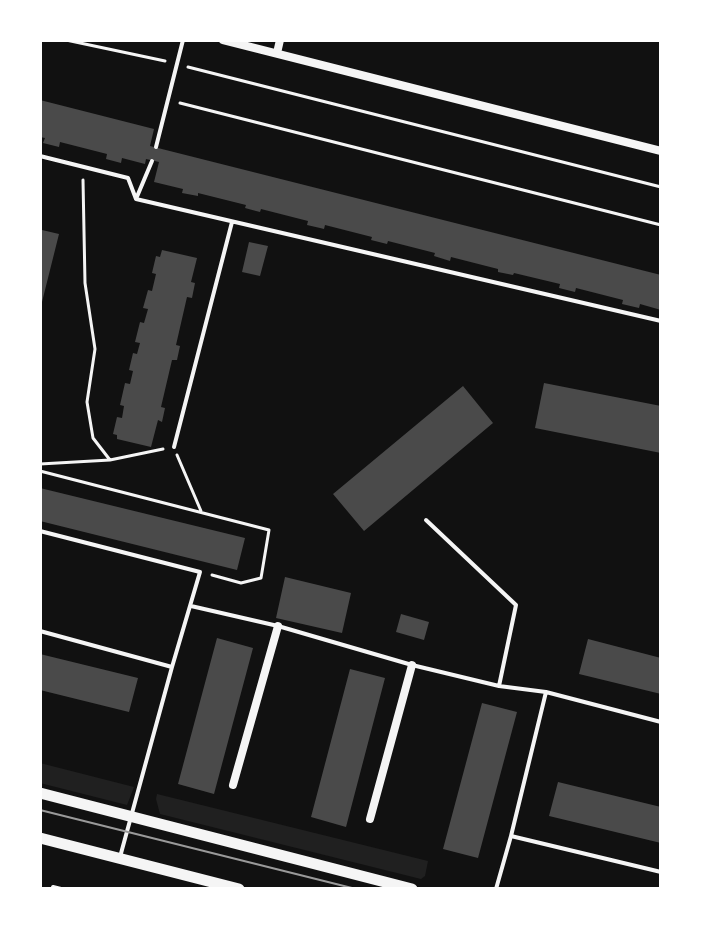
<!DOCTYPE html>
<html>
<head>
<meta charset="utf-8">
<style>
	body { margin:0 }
	#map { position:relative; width:701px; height:929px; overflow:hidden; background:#111; font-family:Raleway,sans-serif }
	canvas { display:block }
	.frame { position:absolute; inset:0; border:42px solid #fff; pointer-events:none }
</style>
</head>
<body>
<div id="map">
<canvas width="701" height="929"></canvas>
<div class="frame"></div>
</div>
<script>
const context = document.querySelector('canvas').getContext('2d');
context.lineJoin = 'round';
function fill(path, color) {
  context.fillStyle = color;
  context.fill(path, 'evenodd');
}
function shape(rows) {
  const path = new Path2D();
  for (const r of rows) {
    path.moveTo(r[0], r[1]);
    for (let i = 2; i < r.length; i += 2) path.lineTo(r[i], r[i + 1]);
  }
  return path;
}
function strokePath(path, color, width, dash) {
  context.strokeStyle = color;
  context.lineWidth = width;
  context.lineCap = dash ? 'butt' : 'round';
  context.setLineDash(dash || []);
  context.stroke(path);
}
fill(shape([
	[40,763,134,787,127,805,40,783],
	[157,794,428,861,425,876,421,879,160,814,156,799]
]), '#202020');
fill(shape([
	[40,100,154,129,150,146,661,275,661,310,640,304,639,308,622,304,623,300,576,288,575,292,559,288,560,284,514,273,513,275,498,272,498,269,451,257,450,261,434,256,435,253,388,241,387,244,371,240,372,237,325,225,324,229,320,228,307,225,308,221,261,209,260,212,256,211,245,208,246,205,198,193,198,196,182,193,183,189,154,182,159,162,146,159,145,164,122,158,121,163,106,159,107,154,60,142,59,147,43,143,45,138,40,137],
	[42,230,59,234,41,306,40,237],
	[249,242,268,246,260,276,242,272],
	[162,250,197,258,191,282,195,283,192,298,187,297,176,345,180,346,177,360,172,360,161,407,165,408,162,422,158,420,151,447,117,439,117,435,113,434,117,417,122,418,124,406,120,405,125,383,130,384,133,371,129,370,133,353,137,354,140,343,135,342,140,322,144,323,148,309,143,308,148,290,152,291,156,274,152,273,156,256,160,257],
	[544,383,661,406,661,453,535,428],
	[463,386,493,423,364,531,333,494],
	[40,488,245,538,237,570,40,521],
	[285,577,351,593,342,633,276,618],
	[401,614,429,622,424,640,396,632],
	[217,638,253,648,214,794,178,784],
	[588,639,661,658,661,694,579,674],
	[40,654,138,678,129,712,40,690],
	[350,669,385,678,346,827,311,817],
	[482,703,517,712,478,858,443,849],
	[558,782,661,807,661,843,549,816]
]), '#4a4a4a');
strokePath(shape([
	[66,40,165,61],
	[188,67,661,187],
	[180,103,661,225],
	[83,180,85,283,95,349,87,402,93,438,110,460],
	[177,455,201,511],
	[40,464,110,460,163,449],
	[40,471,269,530,261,578,241,583,212,575]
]), '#f5f5f5', 3);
strokePath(shape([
	[156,147,183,40],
	[40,156,128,178,136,199,661,321],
	[136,199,152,161],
	[174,447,232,222],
	[426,520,516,605,499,686],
	[40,531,200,572,172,667],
	[191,606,278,626,412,665,499,686,546,692,511,836,496,889],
	[40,631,172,667,120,857],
	[546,692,661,722],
	[511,836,661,872],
	[53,887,61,889]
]), '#f5f5f5', 4);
strokePath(shape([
	[223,40,661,151],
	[277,53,280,40],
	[233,785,278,626],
	[370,819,412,665]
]), '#f5f5f5', 8);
strokePath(shape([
	[40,793,412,889],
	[40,838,239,889]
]), '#f5f5f5', 11);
strokePath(shape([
	[40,810,356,889]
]), '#9a9a9a', 2);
</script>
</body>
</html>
